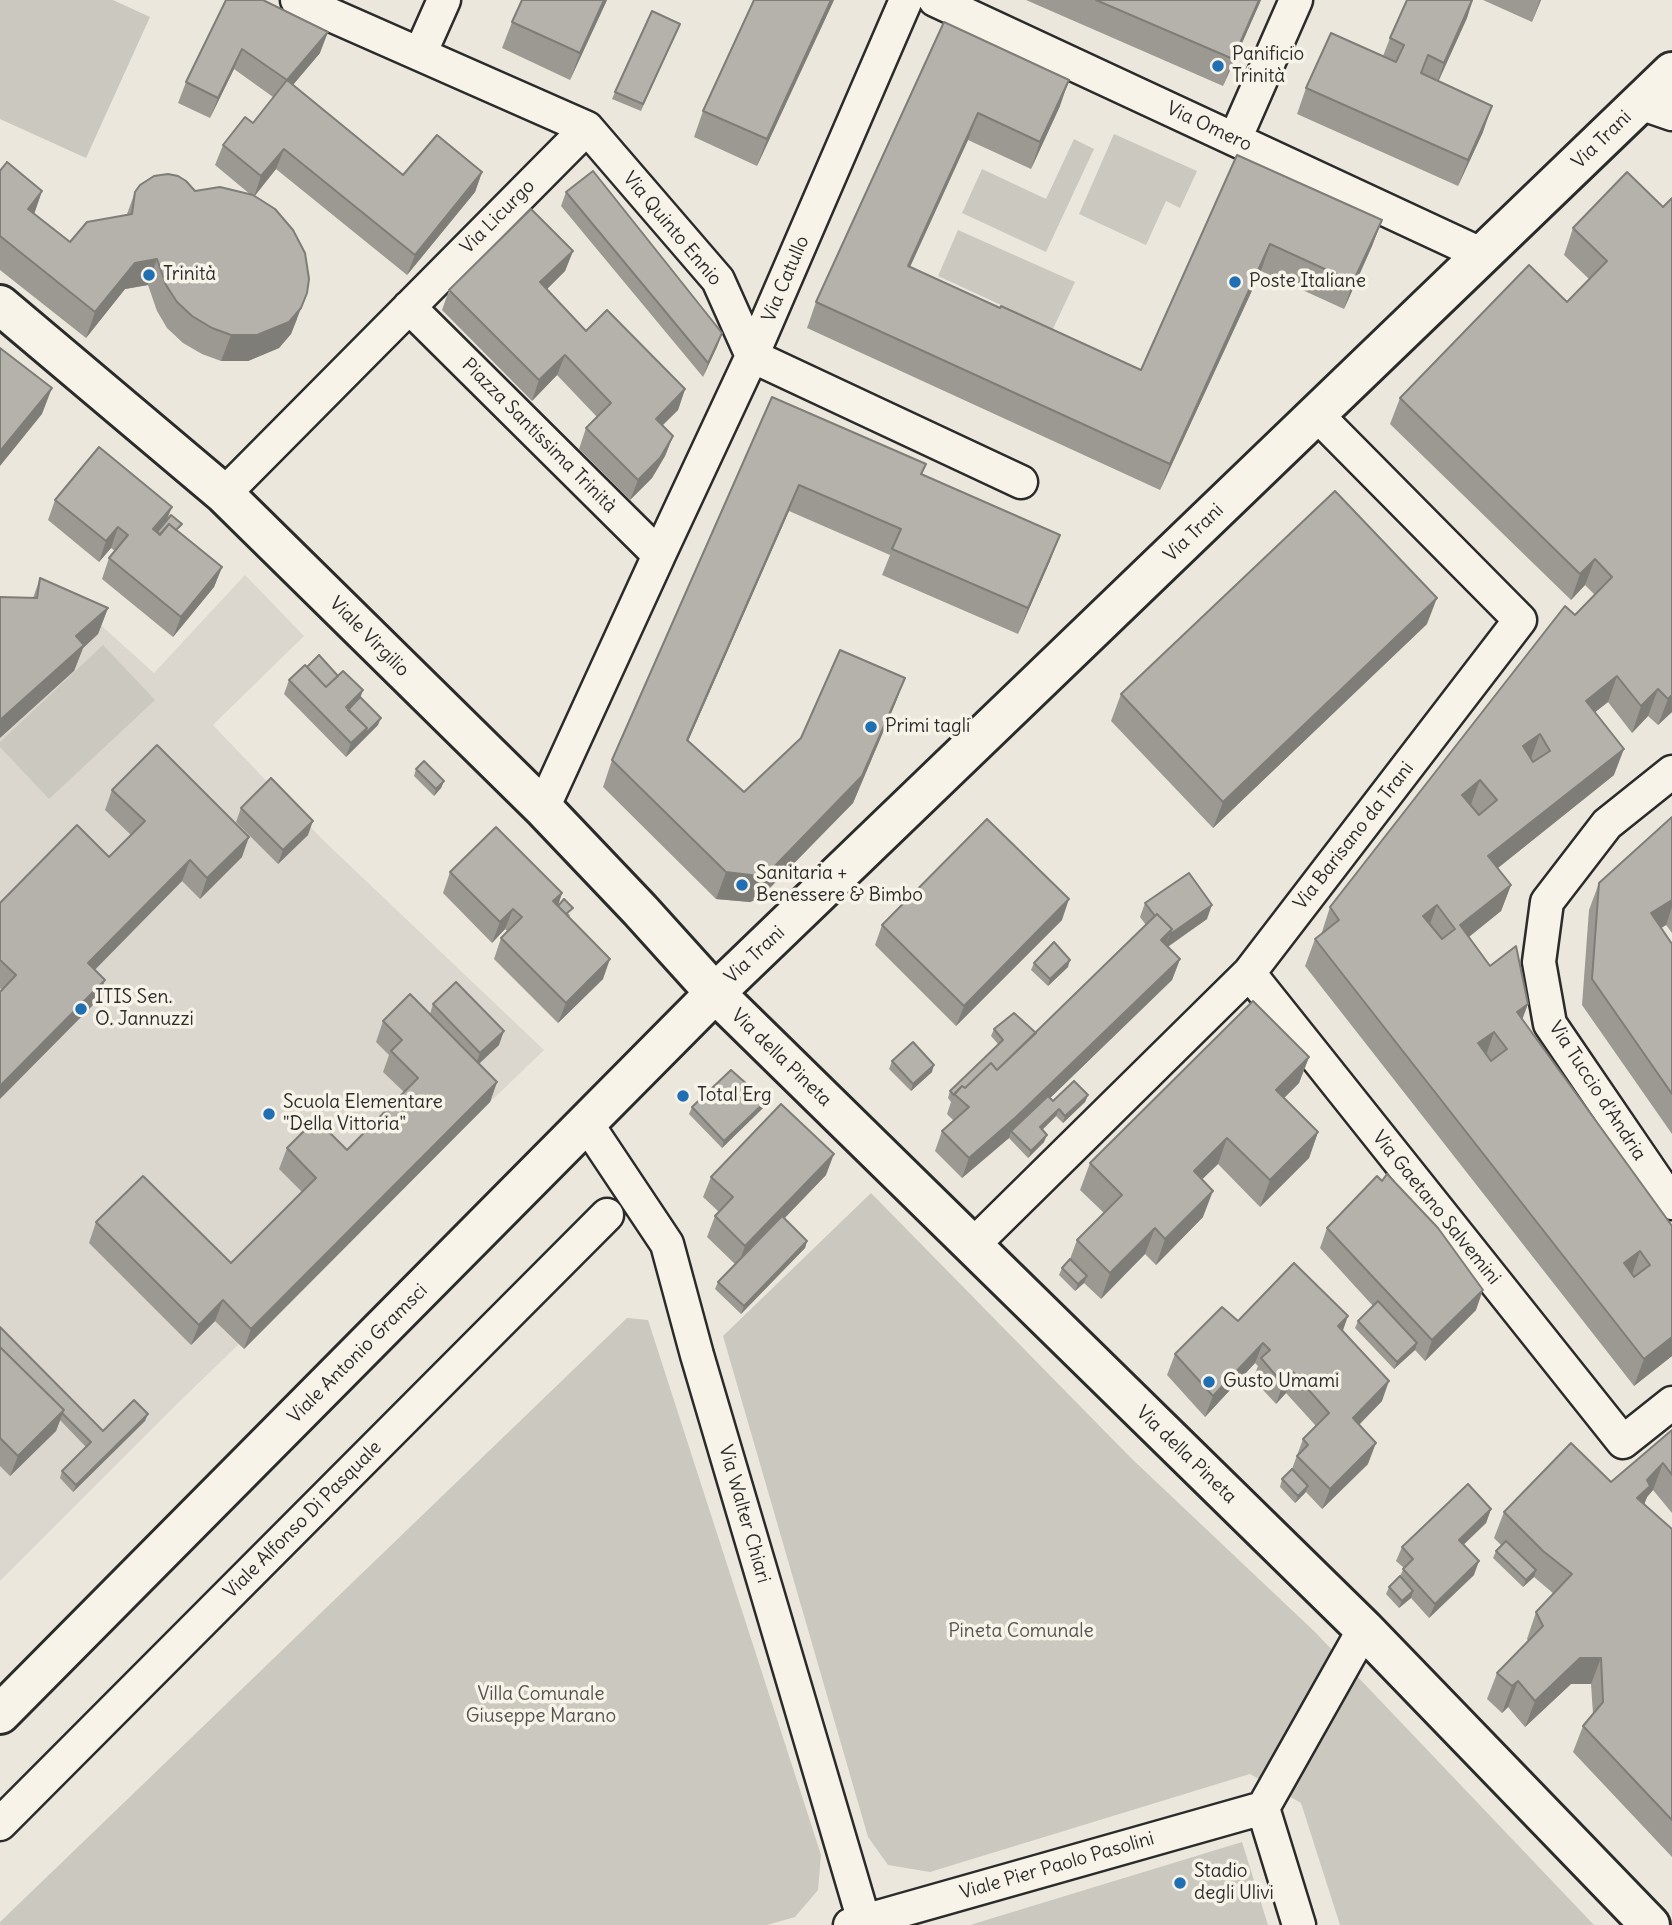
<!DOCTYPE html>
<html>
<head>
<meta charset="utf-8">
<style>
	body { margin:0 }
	canvas { display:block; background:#ebe7dd }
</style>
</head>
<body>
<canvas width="1672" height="1925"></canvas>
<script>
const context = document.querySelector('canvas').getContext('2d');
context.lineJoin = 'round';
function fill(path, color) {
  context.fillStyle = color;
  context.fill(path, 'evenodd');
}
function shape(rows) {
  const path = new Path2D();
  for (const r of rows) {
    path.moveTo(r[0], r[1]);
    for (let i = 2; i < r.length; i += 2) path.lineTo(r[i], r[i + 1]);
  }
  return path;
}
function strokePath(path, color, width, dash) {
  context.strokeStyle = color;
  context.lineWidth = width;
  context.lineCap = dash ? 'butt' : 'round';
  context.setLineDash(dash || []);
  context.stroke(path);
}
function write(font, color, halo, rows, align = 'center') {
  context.font = font + ' Delius,sans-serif';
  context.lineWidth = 7;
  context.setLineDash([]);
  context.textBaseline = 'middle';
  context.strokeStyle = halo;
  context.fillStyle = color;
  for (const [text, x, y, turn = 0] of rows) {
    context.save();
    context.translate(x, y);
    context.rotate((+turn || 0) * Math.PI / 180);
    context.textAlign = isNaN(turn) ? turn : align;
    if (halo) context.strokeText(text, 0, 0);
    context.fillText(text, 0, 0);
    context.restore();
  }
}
fill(shape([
	[245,575,304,636,213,725,323,840,544,1050,181,1400,0,1581,0,598,72,599,154,673]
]), '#dbd7ce');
fill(shape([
	[0,0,113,0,150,17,86,158,0,119],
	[1114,134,1197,171,1180,208,1166,201,1146,245,1079,214],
	[1074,139,1094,149,1046,252,962,213,982,169,1046,199],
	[958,230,1075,282,1053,329,938,276],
	[103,645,155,700,49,799,0,747,0,742],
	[871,1193,1131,1458,1315,1632,1594,1925,1340,1925,1301,1803,1250,1774,930,1872,888,1865,868,1837,723,1336],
	[627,1318,648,1320,821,1855,818,1890,795,1917,767,1925,0,1925,0,1922],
	[1242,1842,1268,1925,970,1925]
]), '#cbc8bf');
const street = shape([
	[297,0,587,128,718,280,752,356,1021,482],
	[935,0,1483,255],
	[420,54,444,0],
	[1640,103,1672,114],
	[1235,139,1296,0],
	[409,307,659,555,543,808],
	[224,494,587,128],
	[659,555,752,356,906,0],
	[1672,772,1607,824,1547,902,1539,962,1550,1024,1672,1203],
	[1249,973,1623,1442,1672,1403],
	[587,1124,667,1244,697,1355,864,1921],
	[972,1246,1249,973,1520,620,1317,415],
	[1263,1808,1364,1629],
	[0,1824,607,1215],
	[850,1925,1263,1808,1299,1925]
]);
const secondary = shape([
	[0,305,224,494,543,808,640,910,715,993,1364,1629,1650,1925],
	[0,1714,715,993,1672,72]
]);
strokePath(street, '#2b2b2b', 37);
strokePath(secondary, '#2b2b2b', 44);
strokePath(street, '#f7f3e8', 32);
strokePath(secondary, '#f7f3e8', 38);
fill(shape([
	[226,0,320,53,293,85,403,175,482,172,475,192,407,275,276,169,254,196,297,319,291,334,279,348,248,361,221,361,202,354,183,343,167,328,157,311,148,285,125,289,86,338,0,270,0,171,42,191,34,214,70,242,127,214,135,192,195,191,251,195,215,165,223,145,253,123,273,97,234,69,210,118,178,103,186,82],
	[522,0,607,0,570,80,502,48,512,22],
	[834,0,757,166,694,137,703,111],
	[1026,0,1261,0,1223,86],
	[1407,0,1473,0,1467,18,1438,81,1483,132,1458,186,1297,114,1306,88,1383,56,1390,38],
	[1483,0,1541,0,1532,22],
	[944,22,1060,106,1031,169,968,140,910,267,1000,308,1141,370,1237,155,1382,220,1372,246,1344,309,1261,271,1160,490,807,328,816,302],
	[680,24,641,111,612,99,615,92],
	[1627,172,1672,712,1658,725,1648,716,1632,733,1608,702,1595,712,1614,775,1498,868,1511,885,1501,911,1469,937,1522,1019,1672,1226,1672,1356,1634,1386,1305,966,1315,939,1321,935,1330,907,1575,615,1595,595,1585,585,1571,600,1390,424,1400,398,1567,302,1589,279,1564,255,1573,228],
	[566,192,722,333,703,377,561,206],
	[573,251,565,271,547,289,586,331,685,389,678,410,662,425,673,436,665,456,652,478,630,500,579,449,586,428,597,417,557,375,532,401,442,310,449,290],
	[772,397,926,464,922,474,1050,561,1018,634,882,575,890,555,789,511,688,741,744,792,905,678,895,704,853,803,760,898,750,902,716,899,603,787,612,760],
	[55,500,167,520,178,532,222,567,214,587,173,637,102,579,109,558,115,551,111,548,99,562,48,520],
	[40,578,108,608,98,634,83,648,74,671,33,598],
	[1427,624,1213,828,1111,721,1121,694],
	[307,667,338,676,363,690,360,697,378,725,346,757,284,694,289,680],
	[416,769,444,781,441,788,434,796,414,776],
	[112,790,242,857,200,899,182,881,94,970,97,1001,2,990,0,988,0,903,109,857,131,835,105,810],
	[241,808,308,835,278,864,236,822],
	[1672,817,1672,933,1666,925,1661,928,1672,944,1672,1134,1582,1005,1589,910,1599,883],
	[450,872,562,893,558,906,570,915,569,917,603,979,558,1023,494,959,501,938,508,932,505,929,492,943,443,893],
	[1145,903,1207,919,1168,947,1180,959,1172,980,1050,1098,1053,1101,1088,1095,1085,1102,1063,1123,1056,1116,1042,1130,1044,1142,1028,1158,1009,1138,962,1178,935,1151,942,1131,954,1121,947,1114,951,1102,948,1098,950,1091,998,1044,991,1036,994,1029,1035,1033,1146,925,1140,917],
	[1062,920,956,1026,875,945,882,925],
	[1034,963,1068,967,1048,986,1031,970],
	[433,1004,499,1045,479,1064,497,1082,490,1102,244,1349,215,1321,191,1345,89,1243,96,1222,231,1263,302,1192,279,1169,287,1148,347,1150,404,1092,383,1072,389,1055,376,1042,383,1021,430,1014],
	[1309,1057,1299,1083,1284,1098,1318,1132,1309,1158,1260,1207,1218,1164,1202,1179,1203,1217,1156,1265,1145,1254,1101,1299,1084,1283,1075,1291,1059,1275,1062,1268,1070,1259,1077,1240,1104,1213,1080,1190,1090,1163],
	[892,1061,932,1072,911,1091,889,1069],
	[766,1101,763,1108,722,1148,689,1114,692,1107],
	[826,1175,784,1219,807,1241,805,1248,741,1314,715,1289,718,1282,735,1264,707,1237,715,1216,719,1212,703,1197,711,1177],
	[1327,1228,1476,1310,1425,1361,1415,1350,1394,1369,1355,1328,1358,1321,1373,1306,1320,1248],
	[1238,1321,1343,1331,1382,1401,1359,1425,1368,1464,1322,1509,1306,1492,1295,1503,1280,1487,1282,1479,1292,1469,1303,1439,1316,1426,1286,1393,1276,1404,1253,1379,1258,1366,1255,1363,1205,1417,1167,1375,1175,1354],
	[0,1327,103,1431,145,1421,73,1492,60,1478,62,1471,86,1447,60,1420,56,1431,10,1476,0,1466],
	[1672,1430,1672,1513,1653,1490,1647,1497,1644,1504,1672,1529,1672,1857,1573,1752,1583,1726,1593,1714,1591,1684,1571,1684,1525,1727,1508,1707,1502,1713,1487,1699,1497,1673,1528,1641,1527,1639,1536,1612,1554,1594,1534,1577,1523,1587,1493,1558,1496,1551,1501,1545,1494,1538,1504,1512,1611,1482],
	[1491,1509,1486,1523,1463,1545,1474,1575,1429,1618,1411,1598,1399,1608,1386,1594,1389,1587,1400,1576,1404,1568,1396,1561,1402,1547]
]), '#9c9993');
fill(shape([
	[604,0,607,0,570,80,580,53],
	[831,0,834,0,757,166,767,139],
	[1259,0,1261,0,1223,86,1233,59],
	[1472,0,1467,18,1435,89,1444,63],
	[1540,0,1541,0,1532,22],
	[328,32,320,53,279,101,287,80],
	[242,49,234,69,210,118,218,98],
	[1069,80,1060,106,1031,169,1040,142],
	[1492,106,1483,132,1458,186,1468,160],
	[978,113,968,140,898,293,908,266],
	[284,149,276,169,254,197,261,176],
	[482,172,475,192,407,275,415,255],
	[42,191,33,217,28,209],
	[1382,220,1372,246,1344,309,1353,282],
	[1270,244,1261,271,1160,490,1170,464],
	[573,251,565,271,533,303,540,282],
	[157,259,148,285,125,289,86,338,95,312,135,263],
	[307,293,291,334,279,348,248,361,221,361,231,335],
	[722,333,717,347,703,377,708,363],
	[565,355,557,375,532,401,539,380],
	[52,388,42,414,0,466,0,451],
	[685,389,678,410,649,439,656,419],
	[673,436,665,456,652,478,630,500,638,480],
	[799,485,789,511,677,766,687,740],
	[172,507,164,527,155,539,153,529],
	[118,527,111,548,99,562,106,541],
	[1060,535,1050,561,1018,634,1028,608],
	[1595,559,1585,585,1571,600,1580,574],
	[222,567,214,587,173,637,181,617],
	[1437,598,1427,624,1213,828,1223,802],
	[108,608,98,634,83,648,74,671,0,738,0,720,76,636],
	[1617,676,1608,702,1576,727,1586,701],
	[905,678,895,704,853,803,760,898,750,902,716,899,726,872],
	[1658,689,1648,716,1632,733,1641,706],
	[363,690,358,704,343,714,346,707],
	[1672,695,1672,712,1658,725,1668,699],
	[381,718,378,725,346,757,351,743,367,728],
	[1540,734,1530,761,1523,746],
	[1624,749,1614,775,1479,883,1488,856],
	[1480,780,1470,807,1462,795],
	[444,781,441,788,434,796,436,789],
	[313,821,308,835,278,864,283,850],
	[249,837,242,857,200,899,207,878],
	[190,860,182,881,81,984,88,963],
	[1511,885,1501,911,1451,951,1460,925],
	[562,893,555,914,553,901],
	[1069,899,1062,920,956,1026,964,1006],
	[1672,900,1672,907,1666,925,1642,940,1651,913],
	[1212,905,1207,919,1164,949,1169,935],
	[1437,905,1427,932,1423,916],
	[513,909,505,929,492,943,500,922],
	[1172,929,1164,949,1161,940],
	[610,959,603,979,558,1023,566,1003],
	[1180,959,1172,980,1014,1133,1011,1131,1009,1138,962,1178,969,1158],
	[1070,960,1068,967,1048,986,1050,979],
	[105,980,97,1001,0,1099,0,1086],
	[1528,1004,1518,1031,1517,1012],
	[504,1031,499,1045,475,1067,480,1053],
	[1494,1032,1485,1058,1478,1043],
	[1309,1057,1299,1083,1266,1116,1276,1090],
	[934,1065,932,1072,911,1091,913,1084],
	[497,1082,490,1102,244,1349,251,1329],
	[1088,1095,1085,1102,1063,1123,1065,1116],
	[766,1101,763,1108,722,1148,724,1141],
	[1059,1109,1056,1116,1037,1135,1040,1127],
	[1318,1132,1309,1158,1260,1207,1270,1180],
	[1047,1135,1044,1142,1028,1158,1031,1151],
	[1227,1138,1218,1164,1184,1197,1194,1171],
	[834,1154,826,1175,738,1266,745,1246],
	[1213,1191,1203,1217,1156,1265,1165,1239],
	[1155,1228,1145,1254,1101,1299,1110,1273],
	[807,1241,805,1248,741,1314,744,1306],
	[1640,1251,1631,1277,1624,1263],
	[1087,1276,1084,1283,1075,1291,1078,1284],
	[1483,1290,1476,1310,1425,1361,1432,1340],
	[223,1300,215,1321,191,1345,199,1325],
	[1348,1316,1341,1336,1338,1326],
	[1672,1337,1672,1356,1634,1386,1644,1359],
	[1263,1343,1255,1363,1205,1417,1213,1396],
	[1417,1343,1415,1350,1394,1369,1397,1362],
	[1293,1372,1286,1393,1276,1404,1283,1384],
	[1389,1381,1382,1401,1345,1439,1353,1418],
	[64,1410,56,1431,10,1476,18,1456],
	[148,1414,145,1421,73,1492,76,1485],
	[1376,1443,1368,1464,1322,1509,1330,1489],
	[1663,1463,1653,1490,1647,1497,1641,1513,1637,1498,1647,1480],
	[1308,1486,1305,1493,1295,1503,1298,1496],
	[1491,1509,1486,1523,1454,1554,1459,1540],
	[1479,1561,1474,1575,1429,1618,1435,1604],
	[1536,1570,1534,1577,1523,1587,1526,1580],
	[1413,1591,1411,1598,1399,1608,1402,1601],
	[1580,1658,1601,1658,1591,1684,1571,1684,1525,1727,1535,1701],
	[1518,1681,1508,1707,1502,1713,1512,1686]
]), '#7f7d78');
const building = shape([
	[226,0,263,0,328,32,287,80,242,49,218,98,186,82,226,0],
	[522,0,604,0,580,53,512,22,522,0],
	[754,0,831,0,767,139,703,111,754,0],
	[1096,0,1259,0,1233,59,1096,0],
	[1407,0,1472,0,1444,63,1428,55,1421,73,1492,106,1468,160,1306,88,1331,33,1396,62,1404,45,1390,38,1407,0],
	[652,11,680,24,643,104,615,92,652,11],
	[944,22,1069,80,1040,142,978,113,908,266,1000,308,1001,306,1141,370,1237,155,1382,220,1353,282,1270,244,1170,464,816,302,944,22],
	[287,80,403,175,437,135,482,172,415,255,284,149,261,176,223,145,245,117,253,123,287,80],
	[7,162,42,191,28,209,70,242,87,222,132,214,135,192,140,185,154,176,168,174,178,176,186,181,195,191,220,187,253,195,275,209,293,230,305,253,309,279,307,293,301,308,289,322,257,335,231,335,212,328,192,316,177,302,166,285,157,259,135,263,95,312,0,236,0,171,7,162],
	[593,171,722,333,708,363,566,192,593,171],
	[1627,172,1663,207,1672,198,1672,695,1668,699,1658,689,1641,706,1617,676,1586,701,1624,749,1488,856,1511,885,1460,925,1490,966,1516,946,1528,1004,1517,1012,1672,1226,1672,1337,1644,1359,1315,939,1339,920,1330,907,1565,606,1575,615,1612,577,1595,559,1580,574,1400,398,1529,265,1567,302,1607,261,1573,228,1627,172],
	[1540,734,1550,751,1533,762,1523,746,1540,734],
	[1480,780,1497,800,1479,815,1462,795,1480,780],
	[1437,905,1455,929,1442,939,1423,916,1437,905],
	[1494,1032,1507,1049,1491,1061,1478,1043,1494,1032],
	[1640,1251,1650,1265,1634,1277,1624,1263,1640,1251],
	[531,209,573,251,540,282,586,331,607,310,685,389,656,419,673,436,660,458,638,480,586,428,611,403,565,355,539,380,449,290,531,209],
	[0,348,52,388,0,451,0,348],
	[772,397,926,464,921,474,1060,535,1028,608,892,549,901,529,799,485,687,740,744,792,801,738,840,650,905,678,862,776,770,871,759,876,726,872,612,760,772,397],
	[99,447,172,507,153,529,160,535,169,524,222,567,181,617,109,558,128,535,118,527,106,541,55,500,99,447],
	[1335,491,1437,598,1223,802,1121,694,1335,491],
	[171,515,182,524,176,530,169,524,160,534,157,532,171,515],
	[40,578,108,608,76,636,84,645,0,720,0,597,37,598,40,578],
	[319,655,338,676,326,687,307,667,319,655],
	[305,665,326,687,343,671,363,690,346,707,367,728,351,743,289,680,305,665],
	[360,697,381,718,364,735,367,728,348,710,360,697],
	[157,745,249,837,207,878,190,860,88,963,105,980,0,1086,0,992,16,975,0,960,0,903,77,825,109,857,145,821,112,790,157,745],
	[424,761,444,781,436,789,416,769,424,761],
	[271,778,313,821,283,850,241,808,271,778],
	[1672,817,1672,900,1651,913,1672,944,1672,1094,1592,979,1599,883,1672,817],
	[987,819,1069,899,964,1006,882,925,987,819],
	[496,827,562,893,553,901,610,959,566,1003,501,938,522,917,513,909,500,922,450,872,496,827],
	[1189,873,1212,905,1169,935,1172,929,1157,914,1155,916,1145,903,1189,873],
	[564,899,573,908,566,914,558,906,564,899],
	[1157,914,1172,929,1161,940,1180,959,1016,1117,969,1158,942,1131,969,1107,954,1094,962,1086,965,1088,991,1063,997,1070,1157,914],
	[1054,942,1070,960,1050,979,1034,963,1054,942],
	[456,982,504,1031,480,1053,433,1004,456,982],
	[410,994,497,1082,251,1329,223,1300,199,1325,96,1222,143,1176,231,1263,316,1178,287,1148,316,1119,347,1150,418,1078,391,1051,402,1040,383,1021,410,994],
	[1253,1001,1309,1057,1276,1090,1318,1132,1270,1180,1227,1138,1194,1171,1213,1191,1165,1239,1155,1228,1110,1273,1077,1240,1122,1195,1090,1163,1253,1001],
	[1014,1013,1036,1033,997,1070,991,1063,965,1088,962,1086,954,1095,950,1091,1003,1040,994,1029,1014,1013],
	[913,1042,934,1065,913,1084,892,1061,913,1042],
	[731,1070,766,1101,724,1141,692,1107,731,1070],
	[1074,1081,1088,1095,1065,1116,1059,1109,1040,1127,1047,1135,1031,1151,1011,1131,1048,1096,1053,1101,1074,1081],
	[781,1104,834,1154,745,1246,715,1216,733,1197,711,1177,781,1104],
	[1387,1174,1438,1228,1483,1290,1432,1340,1327,1228,1377,1176,1382,1181,1387,1174],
	[782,1216,807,1241,744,1306,718,1282,782,1216],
	[1070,1259,1087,1276,1078,1284,1062,1268,1070,1259],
	[1294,1263,1348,1316,1338,1326,1389,1381,1353,1418,1376,1443,1330,1489,1297,1456,1308,1445,1303,1439,1329,1413,1293,1372,1283,1384,1261,1358,1270,1350,1263,1343,1213,1396,1175,1354,1222,1307,1238,1321,1294,1263],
	[1378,1301,1417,1343,1397,1362,1358,1321,1378,1301],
	[0,1327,103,1431,134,1400,148,1414,76,1485,62,1471,91,1442,62,1413,64,1410,0,1347,0,1327],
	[0,1347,64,1410,18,1456,0,1438,0,1347],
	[1672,1430,1672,1475,1663,1463,1647,1480,1650,1486,1637,1498,1672,1529,1672,1820,1583,1726,1603,1702,1601,1658,1580,1658,1535,1701,1518,1681,1512,1686,1497,1673,1543,1626,1536,1612,1572,1574,1543,1551,1504,1512,1571,1443,1611,1482,1672,1430],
	[1292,1469,1308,1486,1298,1496,1282,1479,1292,1469],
	[1468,1484,1491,1509,1459,1540,1479,1561,1435,1604,1403,1569,1413,1559,1402,1547,1468,1484],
	[1506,1541,1536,1570,1526,1580,1496,1551,1506,1541],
	[1400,1576,1413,1591,1402,1601,1389,1587,1400,1576]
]);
fill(building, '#b5b2ab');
strokePath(building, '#7f7d78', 2);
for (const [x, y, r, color] of [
	[1218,66,7,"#1f6fb2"],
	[149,275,7,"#1f6fb2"],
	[1235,282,7,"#1f6fb2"],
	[871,727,7,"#1f6fb2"],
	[742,885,7,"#1f6fb2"],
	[81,1009,7,"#1f6fb2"],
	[683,1096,7,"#1f6fb2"],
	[269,1114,7,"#1f6fb2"],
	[1209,1382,7,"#1f6fb2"],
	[1180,1883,7,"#1f6fb2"]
]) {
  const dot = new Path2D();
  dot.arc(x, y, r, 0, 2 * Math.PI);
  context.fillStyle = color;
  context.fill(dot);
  strokePath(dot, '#f7f3e8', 2.5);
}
write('19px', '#2b2b2b', '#f7f3e8', [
	["Panificio",1232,55],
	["Trinità",1232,77],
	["Trinità",163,275],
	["Poste Italiane",1249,282],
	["Primi tagli",885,727],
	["Sanitaria +",756,874],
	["Benessere & Bimbo",756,896],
	["ITIS Sen.",95,998],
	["O. Jannuzzi",95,1020],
	["Total Erg",697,1096],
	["Scuola Elementare",283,1103],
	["\"Della Vittoria\"",283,1125],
	["Gusto Umami",1223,1382],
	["Stadio",1194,1872],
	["degli Ulivi",1194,1894]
], 'left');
write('19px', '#2b2b2b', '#f7f3e8', [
	["Via Omero",1209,127,25],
	["Via Trani",1602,140,-44],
	["Via Licurgo",498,217,-45],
	["Via Quinto Ennio",672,229,50],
	["Via Catullo",786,279,-67],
	["Piazza Santissima Trinità",539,436,45],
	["Via Trani",1194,533,-44],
	["Viale Virgilio",369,637,45],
	["Via Barisano da Trani",1354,836,-52],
	["Via Trani",755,955,-43],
	["Via della Pineta",781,1058,44],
	["Via Tuccio d'Andria",1597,1091,57],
	["Via Gaetano Salvemini",1436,1208,51],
	["Viale Antonio Gramsci",358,1354,-45],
	["Via della Pineta",1186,1455,44],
	["Via Walter Chiari",744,1514,74],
	["Viale Alfonso Di Pasquale",303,1520,-45],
	["Viale Pier Paolo Pasolini",1057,1866,-16]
]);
write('19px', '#535250', '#f7f3e8', [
	["Pineta Comunale",1021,1632],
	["Villa Comunale",541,1695],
	["Giuseppe Marano",541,1717]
]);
</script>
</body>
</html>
